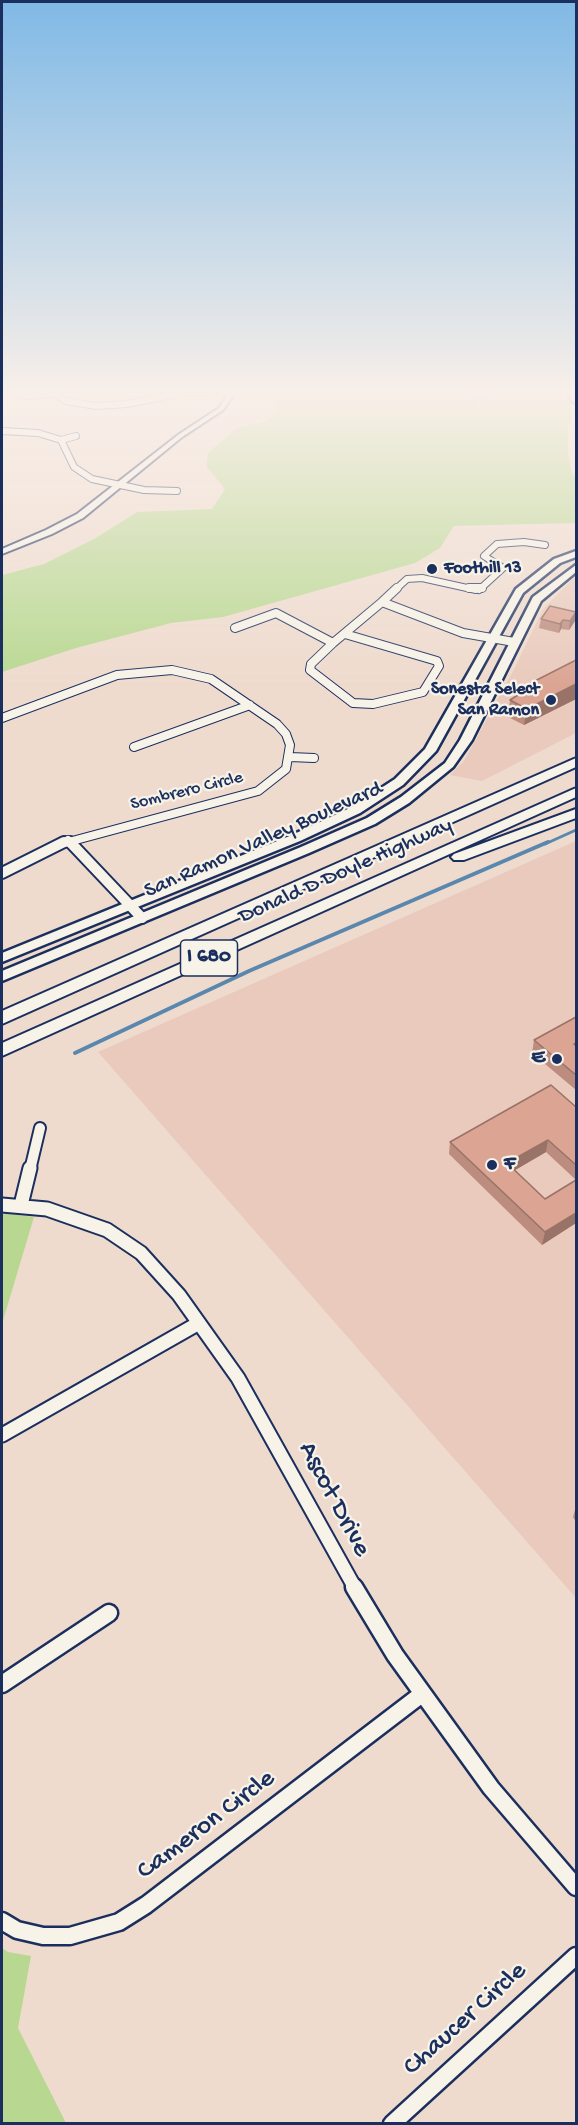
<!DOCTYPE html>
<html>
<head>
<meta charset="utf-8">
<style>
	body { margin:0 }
	#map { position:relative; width:578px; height:2125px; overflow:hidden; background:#efdbce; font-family:"Gochi Hand",sans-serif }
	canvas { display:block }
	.frame { position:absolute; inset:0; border:3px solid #1b2f5e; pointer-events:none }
</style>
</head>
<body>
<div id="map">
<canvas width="578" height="2125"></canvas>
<div class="frame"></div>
</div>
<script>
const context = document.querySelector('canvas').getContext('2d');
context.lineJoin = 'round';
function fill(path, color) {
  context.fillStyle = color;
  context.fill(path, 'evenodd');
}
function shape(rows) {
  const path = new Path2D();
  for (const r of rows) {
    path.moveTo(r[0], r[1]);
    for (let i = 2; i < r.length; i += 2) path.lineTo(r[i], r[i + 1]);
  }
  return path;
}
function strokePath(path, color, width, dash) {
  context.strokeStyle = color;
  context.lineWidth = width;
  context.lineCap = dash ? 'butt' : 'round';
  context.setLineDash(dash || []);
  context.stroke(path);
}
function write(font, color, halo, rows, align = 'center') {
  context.font = font + ' "Gochi Hand",sans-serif';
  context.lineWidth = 4.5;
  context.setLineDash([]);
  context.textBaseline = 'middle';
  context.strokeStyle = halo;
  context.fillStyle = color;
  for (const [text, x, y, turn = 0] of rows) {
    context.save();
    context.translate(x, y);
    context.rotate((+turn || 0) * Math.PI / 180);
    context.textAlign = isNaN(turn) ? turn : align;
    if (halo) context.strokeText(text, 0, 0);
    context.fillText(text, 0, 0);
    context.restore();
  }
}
fill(shape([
	[576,576,576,733,482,781,450,775,464,761,513,671,543,609],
	[576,841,576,1598,98,1052]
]), '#e9cabc');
fill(shape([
	[278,391,565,391,572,408,572,421,568,425,568,456,572,473,576,478,576,523,454,526,440,548,415,563,223,617,171,623,76,648,2,672,2,575,44,564,94,539,137,512,212,509,225,489,206,466,208,453,236,428,263,422,276,413],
	[2,1213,34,1217,2,1324],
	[2,1948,8,1952,31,1956,18,2028,66,2123,2,2123]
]), '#b8d891');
strokePath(shape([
	[473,403,477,398,487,396,485,391]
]), '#5a87ae', 2);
strokePath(shape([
	[545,844,576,830]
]), '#5a87ae', 3);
strokePath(shape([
	[75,1053,249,971,548,842]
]), '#5a87ae', 4);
const minorFar4 = shape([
	[7,391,29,396,53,394],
	[51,391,66,401,96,406,127,404,182,393,233,392],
	[2,431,38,433,61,440,74,467,92,479,144,490,177,491],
	[61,440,76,436],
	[395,590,407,579,422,578,476,590],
	[479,590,503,568,484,556,497,544,524,542,545,545]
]);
const minorFar3 = shape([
	[397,588,382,602,463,633,514,642],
	[469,588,482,588],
	[235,628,276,613,333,643],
	[345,634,437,661,439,666,423,692,373,704,353,703,310,670,311,664,333,643,382,602],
	[2,718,117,675,172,670,211,679,277,724,286,734,290,745,286,769,258,791,61,844],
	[134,747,250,705],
	[290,757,314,758],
	[68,840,71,844]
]);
const minorFar2 = shape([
	[70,842,142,918],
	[2,873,64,842],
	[30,1170,40,1128]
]);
const minorFar1 = shape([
	[2,1205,47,1209,107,1230,141,1253,179,1295,238,1378,355,1588],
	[21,1205,30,1168],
	[2,1435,199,1323]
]);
const minor = shape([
	[354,1587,395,1655,491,1788,576,1887],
	[2,1684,109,1613],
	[2,1921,17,1930,43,1936,70,1936,119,1922,146,1905,422,1694],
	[392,2124,576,1956]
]);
const tertiary = shape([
	[230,391,236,391,223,410,182,437,83,518,52,534,2,554,2,549,46,530,77,514,178,435,219,408,230,391]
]);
const secondary = shape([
	[567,391,575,391,576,402,573,402,567,391],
	[576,551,576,557,560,563,523,593,436,751,403,785,360,813,300,841,2,962,2,953,292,835,352,807,395,779,425,749,516,589,554,559,576,551],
	[576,565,576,572,541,601,472,740,453,767,409,803,375,824,309,853,2,981,2,971,301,847,367,818,401,797,445,763,460,740,533,597,576,565]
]);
const motorway = shape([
	[576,758,576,767,2,1024,2,1011,576,758],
	[576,788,576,797,2,1056,2,1043,576,788],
	[576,809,576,818,464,860,454,860,451,857,454,854,576,809]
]);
strokePath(minorFar4, '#1b2f5e', 8);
strokePath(minorFar3, '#1b2f5e', 10);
strokePath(minorFar2, '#1b2f5e', 14);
strokePath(minorFar1, '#1b2f5e', 17);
strokePath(minor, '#1b2f5e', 21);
strokePath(tertiary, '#1b2f5e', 4);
strokePath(secondary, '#1b2f5e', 5);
strokePath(motorway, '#1b2f5e', 4);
strokePath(minorFar4, '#f7f3e8', 6);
strokePath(minorFar3, '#f7f3e8', 8);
strokePath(minorFar2, '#f7f3e8', 10);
strokePath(minorFar1, '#f7f3e8', 13);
strokePath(minor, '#f7f3e8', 16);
fill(tertiary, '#f7f3e8');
fill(secondary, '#f7f3e8');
fill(motorway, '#f7f3e8');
fill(shape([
	[576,612,575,621,569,630,561,629,559,633,539,628,541,619],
	[576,660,576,699,524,725,508,717,510,700,528,689,529,684],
	[576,1017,576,1090,532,1053,534,1040],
	[576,1107,576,1223,542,1245,449,1154,450,1142],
	[546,1152,576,1180,545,1199,515,1170],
	[576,1506,576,1522,573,1517]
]), '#bc8d7e');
fill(shape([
	[576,612,575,621,569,630,570,621],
	[563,620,561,629,559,633,560,624],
	[576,681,576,699,524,725,527,709],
	[548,1140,546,1152,505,1176,507,1163],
	[576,1213,576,1223,542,1245,545,1232]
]), '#997367');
const building = shape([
	[550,606,576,612,570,621,563,620,560,624,541,619,550,606],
	[576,660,576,684,527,709,510,700,532,686,529,684,576,660],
	[576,1017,576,1043,574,1044,576,1046,576,1075,534,1040,576,1017],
	[551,1085,576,1107,576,1165,548,1140,507,1163,545,1199,576,1180,576,1213,545,1232,450,1142,551,1085]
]);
fill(building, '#dba493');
strokePath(building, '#997367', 1.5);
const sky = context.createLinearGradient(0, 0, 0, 689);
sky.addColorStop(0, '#80b9e6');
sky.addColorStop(0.57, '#f8efe9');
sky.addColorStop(1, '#f8efe900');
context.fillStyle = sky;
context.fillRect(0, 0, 578, 689);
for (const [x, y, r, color] of [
	[432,569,6,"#1b2f5e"],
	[551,700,6,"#1b2f5e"],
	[557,1059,6,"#1b2f5e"],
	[492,1165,6,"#1b2f5e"]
]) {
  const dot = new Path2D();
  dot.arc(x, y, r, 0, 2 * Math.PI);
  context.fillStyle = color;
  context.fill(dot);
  strokePath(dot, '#f7f3e8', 2);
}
write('bold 18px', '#1b2f5e', '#f7f3e8', [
	["Foothill 13",444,569],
	["Sonesta Select",539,690,"right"],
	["San Ramon",539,711,"right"]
], 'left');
write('18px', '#1b2f5e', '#f7f3e8', [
	["Sombrero Circle",187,792,-14]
]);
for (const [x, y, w] of [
	[209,958,57]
]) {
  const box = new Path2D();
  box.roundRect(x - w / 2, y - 18, w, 36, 4.5);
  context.fillStyle = '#f7f3e8';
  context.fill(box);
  strokePath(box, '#1b2f5e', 1.5);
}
write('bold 21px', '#1b2f5e', null, [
	["I 680",209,958]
]);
write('22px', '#1b2f5e', '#f7f3e8', [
	["San Ramon Valley Boulevard",264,841,-24],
	["Donald D Doyle Highway",346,872,-24]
]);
write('bold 22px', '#1b2f5e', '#f7f3e8', [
	["E",545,1059],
	["F",504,1165,"left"]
], 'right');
write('27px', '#1b2f5e', '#f7f3e8', [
	["Ascot Drive",333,1500,62],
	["Cameron Circle",207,1826,-37],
	["Chaucer Circle",466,2020,-42]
]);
</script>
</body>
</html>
